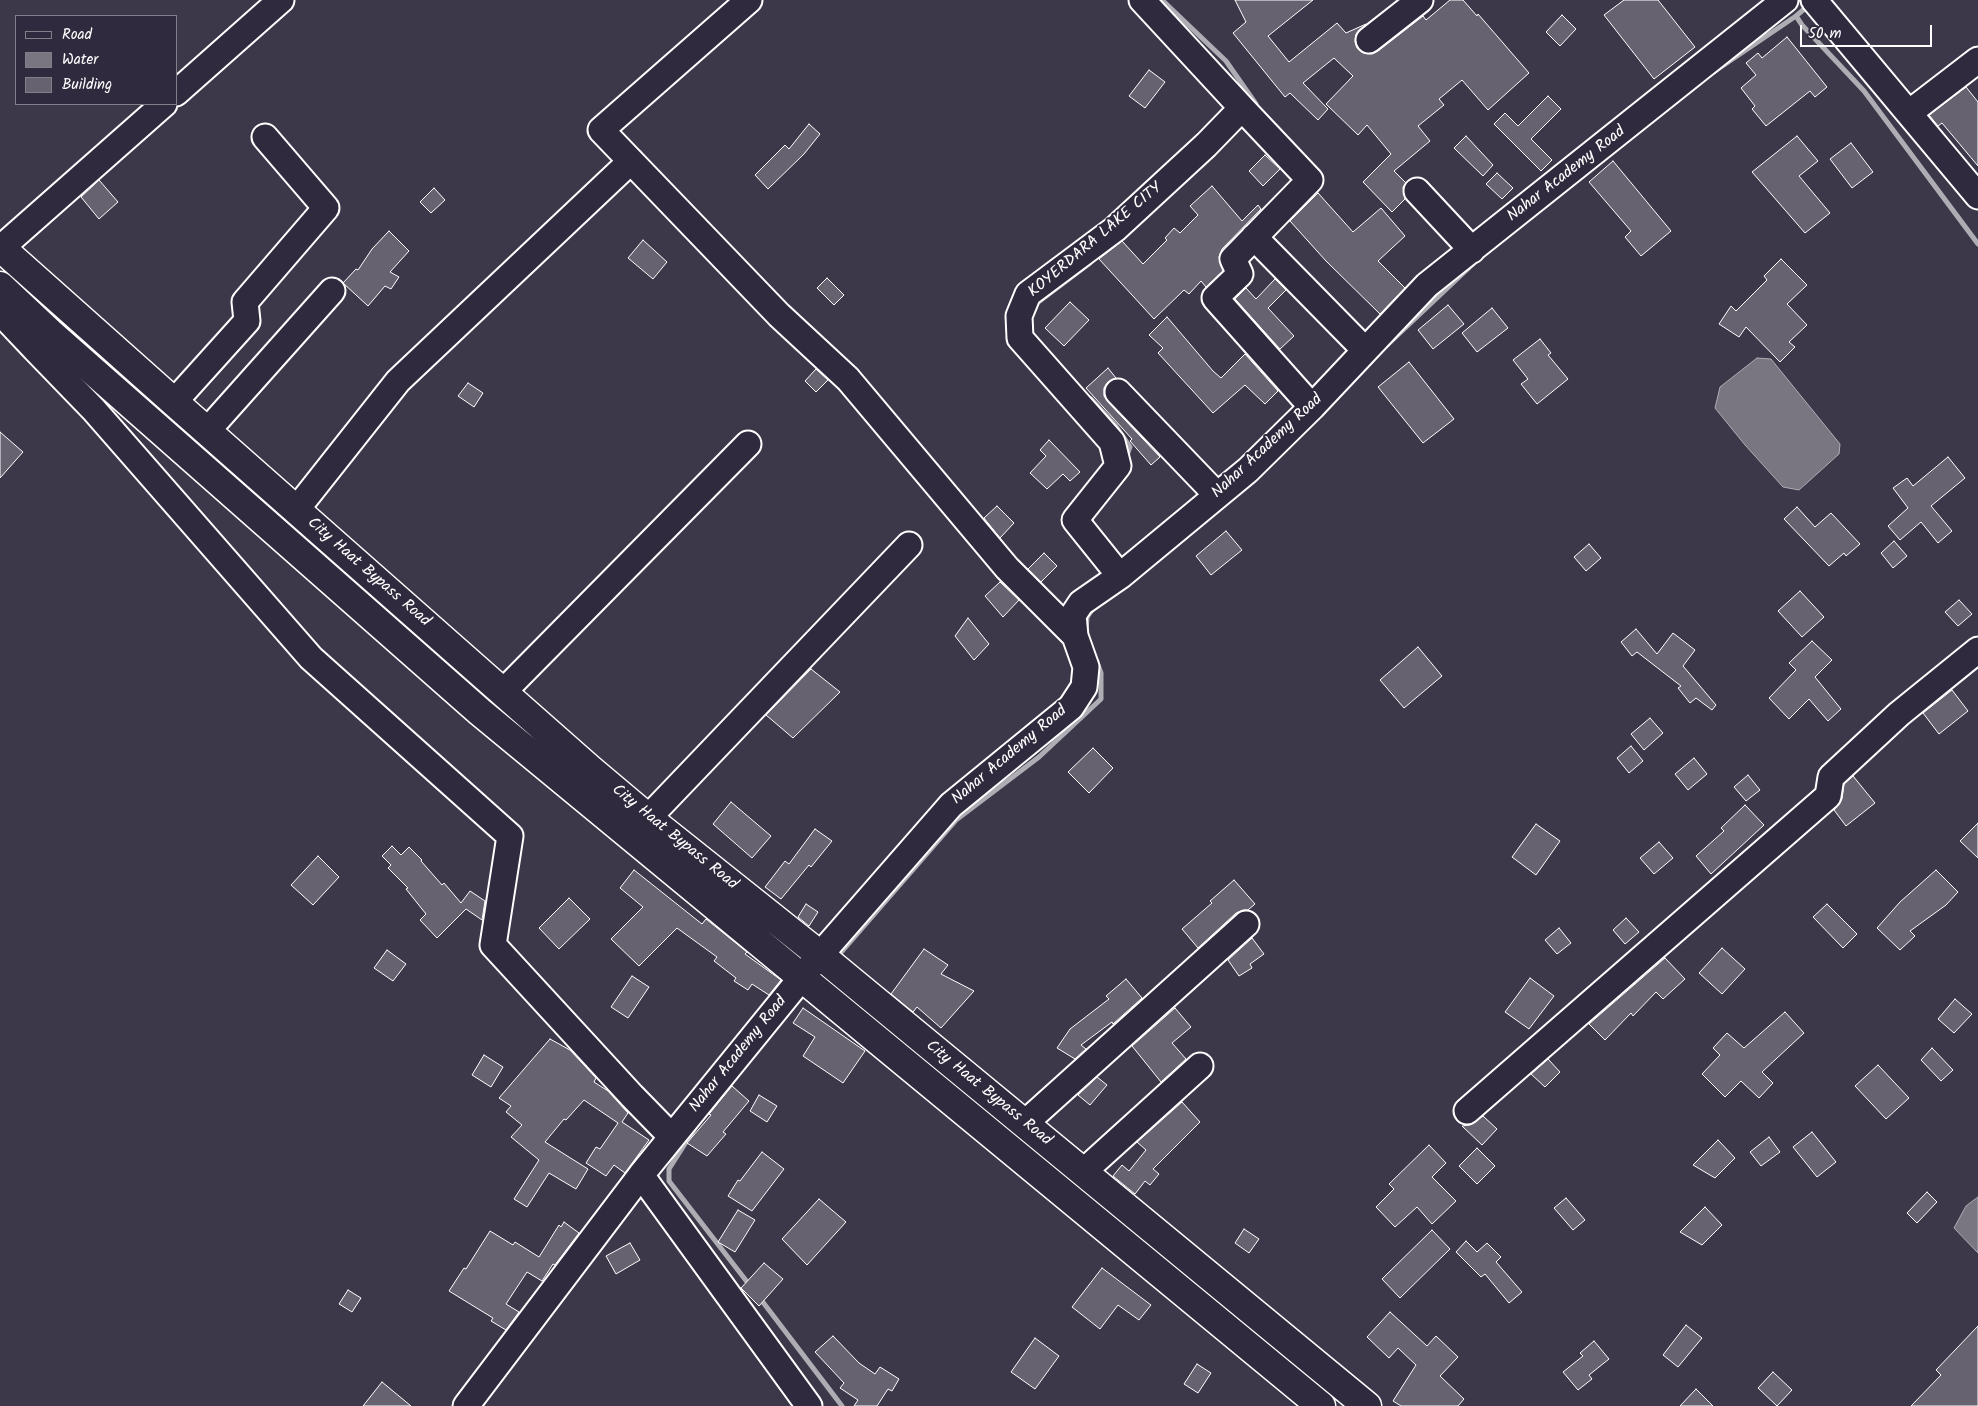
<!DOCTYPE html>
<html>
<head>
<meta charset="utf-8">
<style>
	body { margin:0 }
	#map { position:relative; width:1978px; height:1406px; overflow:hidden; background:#3c3749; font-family:Kalam,sans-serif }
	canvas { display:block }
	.legend { position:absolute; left:15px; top:15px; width:162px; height:90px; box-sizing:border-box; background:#2f2a3d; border:1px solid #827f8b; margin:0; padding:6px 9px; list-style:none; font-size:15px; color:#fff }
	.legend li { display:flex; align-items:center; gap:10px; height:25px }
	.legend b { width:25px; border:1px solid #827f8b }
	.scale { position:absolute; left:1800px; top:25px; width:132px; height:22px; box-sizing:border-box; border:2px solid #fff; border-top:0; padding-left:6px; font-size:15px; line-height:18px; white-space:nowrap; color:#fff; -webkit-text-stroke:4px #2f2a3d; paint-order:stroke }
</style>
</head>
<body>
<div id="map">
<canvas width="1978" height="1406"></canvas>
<ul class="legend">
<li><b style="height:6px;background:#2f2a3d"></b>Road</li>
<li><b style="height:14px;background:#797682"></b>Water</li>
<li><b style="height:14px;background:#666270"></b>Building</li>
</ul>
<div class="scale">50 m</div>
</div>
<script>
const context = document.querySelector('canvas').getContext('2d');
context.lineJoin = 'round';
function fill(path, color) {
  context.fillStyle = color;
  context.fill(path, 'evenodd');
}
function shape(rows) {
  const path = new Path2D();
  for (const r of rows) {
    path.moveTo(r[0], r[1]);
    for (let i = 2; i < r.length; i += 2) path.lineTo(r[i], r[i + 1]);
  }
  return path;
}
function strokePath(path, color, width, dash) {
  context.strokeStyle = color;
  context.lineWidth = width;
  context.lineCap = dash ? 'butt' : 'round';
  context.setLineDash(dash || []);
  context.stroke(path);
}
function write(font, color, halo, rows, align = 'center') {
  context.font = font + ' Kalam,sans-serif';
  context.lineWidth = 4;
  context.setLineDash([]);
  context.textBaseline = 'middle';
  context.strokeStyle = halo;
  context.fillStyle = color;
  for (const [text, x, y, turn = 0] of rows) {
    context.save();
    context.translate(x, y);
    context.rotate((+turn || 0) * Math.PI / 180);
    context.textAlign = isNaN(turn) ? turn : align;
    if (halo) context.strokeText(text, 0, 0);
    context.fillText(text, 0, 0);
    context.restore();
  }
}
const water = shape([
	[1757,358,1771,359,1840,444,1839,454,1799,490,1783,487,1745,445,1715,408,1720,387,1757,358],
	[1978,1197,1978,1253,1954,1228,1966,1206,1978,1197]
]);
fill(water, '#797682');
strokePath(water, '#afadb4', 1);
strokePath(shape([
	[1162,0,1226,61,1256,104,1252,109],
	[1796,16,1809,5],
	[1715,71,1796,16,1802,25,1864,91,1978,244],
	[1033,306,1090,263],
	[1385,347,1475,262],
	[1091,399,1115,425,1130,447,1126,458],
	[1086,631,1087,617,1094,607],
	[836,958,956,820,1039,757,1101,699,1101,673,1096,660],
	[695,1128,669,1169,669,1181,751,1287],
	[759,1297,842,1406]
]), '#afadb4', 5);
const building = shape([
	[1235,0,1313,0,1268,36,1289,62,1337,23,1346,33,1366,24,1356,34,1355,42,1357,48,1363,53,1372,54,1378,51,1423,16,1426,20,1450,0,1463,0,1477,16,1478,14,1529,73,1488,110,1462,80,1439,99,1444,105,1418,126,1430,141,1394,171,1406,183,1403,187,1405,199,1392,212,1363,182,1391,154,1367,125,1358,135,1326,104,1353,76,1334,58,1303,83,1328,109,1318,120,1290,93,1285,97,1233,33,1246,22,1235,0],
	[1624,0,1658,0,1695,47,1654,79,1604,15,1624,0],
	[1562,15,1576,29,1560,46,1546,32,1562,15],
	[1787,37,1827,87,1815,97,1810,91,1766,126,1752,109,1755,106,1741,88,1756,75,1746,63,1758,53,1762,58,1787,37],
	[1149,70,1165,82,1145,108,1129,96,1149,70],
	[1966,87,1978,102,1978,166,1942,123,1938,126,1929,115,1966,87],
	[1548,96,1561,109,1531,139,1552,160,1541,171,1494,124,1505,113,1518,126,1548,96],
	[809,124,820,134,804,154,768,189,755,175,785,145,789,149,809,124],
	[1466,136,1493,165,1483,176,1454,148,1466,136],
	[1797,136,1818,161,1799,176,1830,213,1805,233,1752,172,1797,136],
	[1851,143,1873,172,1852,188,1830,159,1851,143],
	[1265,155,1280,169,1263,186,1249,171,1265,155],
	[1613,161,1671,231,1641,256,1625,237,1631,231,1589,182,1613,161],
	[1497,173,1513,188,1502,199,1486,184,1497,173],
	[99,180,118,202,99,219,81,197,99,180],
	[1212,186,1242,221,1258,205,1261,209,1222,249,1219,257,1223,271,1206,287,1201,281,1189,294,1184,290,1154,319,1099,259,1122,241,1143,264,1167,240,1165,238,1174,228,1180,233,1198,215,1190,206,1212,186],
	[434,188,445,200,431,213,420,202,434,188],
	[1318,193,1353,232,1381,208,1405,236,1378,261,1405,288,1380,314,1326,261,1290,221,1318,193],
	[389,231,409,251,390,272,399,277,391,289,385,286,368,306,343,283,356,269,358,270,372,249,389,231],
	[643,240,667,262,653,279,628,258,643,240],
	[1781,259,1807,285,1787,304,1807,325,1789,342,1795,347,1780,362,1746,327,1739,337,1719,324,1731,306,1736,311,1767,280,1764,276,1781,259],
	[827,278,844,295,834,305,817,288,827,278],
	[1275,279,1286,290,1268,308,1294,336,1280,349,1235,299,1246,288,1256,299,1275,279],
	[1070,302,1089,320,1064,346,1045,328,1070,302],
	[1448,305,1464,324,1433,349,1418,330,1448,305],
	[1492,308,1508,328,1477,352,1462,333,1492,308],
	[1167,317,1213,371,1221,378,1245,354,1278,391,1265,404,1245,385,1213,413,1158,353,1163,348,1149,335,1167,317],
	[1540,339,1551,353,1548,355,1568,379,1537,404,1521,384,1528,379,1513,360,1540,339],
	[1409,362,1454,419,1423,443,1378,387,1409,362],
	[1108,368,1116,378,1108,382,1104,388,1104,396,1108,402,1160,457,1151,465,1130,441,1132,439,1086,388,1108,368],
	[816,369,828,380,816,392,805,381,816,369],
	[468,383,483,393,474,407,458,396,468,383],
	[0,432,23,452,0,478,0,432],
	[1049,440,1080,472,1070,481,1063,474,1047,489,1030,473,1046,456,1040,450,1049,440],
	[1948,457,1965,478,1931,506,1952,531,1938,543,1921,522,1900,540,1888,526,1908,508,1893,488,1907,478,1913,486,1948,457],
	[997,506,1014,523,1000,538,984,518,997,506],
	[1797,507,1815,527,1831,513,1860,544,1846,556,1844,553,1829,566,1784,519,1797,507],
	[1226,531,1242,550,1211,575,1196,556,1226,531],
	[1894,541,1907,556,1893,568,1881,553,1894,541],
	[1589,544,1601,558,1586,571,1574,557,1589,544],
	[1044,553,1057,566,1041,582,1028,569,1044,553],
	[1000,582,1019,600,1003,617,985,596,1000,582],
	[1800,591,1824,617,1802,637,1778,611,1800,591],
	[1959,600,1972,614,1958,626,1945,612,1959,600],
	[968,618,989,644,974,660,955,636,968,618],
	[1636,629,1657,654,1673,633,1695,650,1683,666,1716,705,1712,710,1696,698,1690,703,1678,688,1681,686,1637,652,1632,656,1621,642,1636,629],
	[1812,641,1832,660,1815,677,1841,709,1828,721,1809,699,1789,719,1769,698,1796,670,1789,663,1812,641],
	[1418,647,1442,676,1404,708,1380,680,1418,647],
	[811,669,840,692,793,738,766,715,811,669],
	[1952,690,1968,711,1939,734,1923,713,1952,690],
	[1650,718,1663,733,1644,750,1631,734,1650,718],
	[1631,746,1643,761,1629,773,1617,758,1631,746],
	[1093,748,1113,768,1089,793,1068,772,1093,748],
	[1694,758,1707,774,1688,790,1675,774,1694,758],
	[1748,775,1760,790,1746,801,1734,787,1748,775],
	[1853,776,1875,803,1846,826,1834,810,1842,799,1844,784,1853,776],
	[731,802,771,836,752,858,713,824,731,802],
	[1745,805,1764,825,1711,874,1696,856,1724,831,1721,828,1745,805],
	[1978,823,1978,858,1960,841,1978,823],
	[1536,824,1560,841,1536,875,1512,857,1536,824],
	[815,829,832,841,811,867,809,865,781,899,765,887,785,861,789,864,815,829],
	[1659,842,1673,858,1654,874,1640,858,1659,842],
	[392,846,401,855,409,847,422,860,421,861,442,885,444,883,461,903,470,891,485,901,482,920,466,909,437,938,420,920,426,914,406,889,408,888,388,868,391,865,382,856,392,846],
	[318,856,339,877,313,905,291,885,318,856],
	[634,870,702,924,706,919,747,952,745,954,781,980,769,995,752,984,748,990,734,981,736,978,714,961,717,957,677,928,639,966,611,939,643,907,620,888,634,870],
	[1936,870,1958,892,1946,905,1910,931,1915,936,1900,950,1877,928,1900,902,1936,870],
	[1234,880,1255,904,1248,910,1243,910,1236,913,1198,948,1182,929,1212,903,1210,901,1234,880],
	[569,898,590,919,559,949,539,928,569,898],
	[806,904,818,912,809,926,798,917,806,904],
	[1827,904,1857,934,1843,948,1813,917,1827,904],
	[1626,918,1639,932,1625,944,1613,930,1626,918],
	[1559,928,1571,943,1557,954,1545,940,1559,928],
	[1252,938,1264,954,1250,964,1252,968,1239,976,1228,960,1252,938],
	[1722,948,1745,969,1722,994,1699,973,1722,948],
	[924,949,948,965,941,974,974,991,941,1028,917,1007,913,1012,891,994,924,949],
	[387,950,406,964,393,981,374,968,387,950],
	[1665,958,1685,979,1663,999,1656,992,1633,1016,1631,1013,1605,1040,1589,1024,1665,958],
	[632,976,649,987,628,1018,611,1007,632,976],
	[1530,978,1554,996,1529,1029,1505,1012,1530,978],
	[1126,979,1142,998,1113,1024,1112,1022,1081,1045,1086,1049,1075,1059,1057,1048,1070,1029,1109,999,1106,996,1126,979],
	[1955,999,1972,1014,1954,1033,1938,1019,1955,999],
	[803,1008,865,1051,843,1083,803,1056,815,1037,793,1023,803,1008],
	[1175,1008,1191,1027,1172,1043,1186,1059,1161,1082,1132,1046,1175,1008],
	[1785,1012,1804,1033,1762,1072,1773,1083,1759,1098,1741,1081,1725,1097,1702,1074,1720,1055,1713,1048,1727,1033,1744,1048,1785,1012],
	[550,1039,570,1050,596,1078,594,1082,608,1091,628,1113,622,1122,649,1140,625,1173,614,1165,606,1176,586,1163,596,1147,600,1149,618,1123,584,1100,566,1120,564,1119,545,1142,588,1169,576,1189,549,1173,527,1207,514,1199,539,1160,511,1137,522,1125,506,1112,511,1106,499,1098,550,1039],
	[1932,1048,1953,1070,1941,1081,1921,1060,1932,1048],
	[484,1055,503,1067,491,1087,472,1075,484,1055],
	[1548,1059,1560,1072,1545,1087,1531,1074,1548,1059],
	[1878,1065,1909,1098,1886,1119,1855,1086,1878,1065],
	[1097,1077,1107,1085,1090,1105,1078,1095,1097,1077],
	[732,1086,749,1101,723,1132,726,1134,707,1156,687,1143,711,1115,709,1114,732,1086],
	[759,1095,777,1106,767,1122,750,1111,759,1095],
	[1182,1102,1200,1122,1153,1169,1159,1174,1150,1185,1145,1181,1135,1194,1113,1176,1122,1165,1129,1171,1146,1150,1137,1142,1182,1102],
	[1483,1116,1497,1129,1482,1145,1462,1126,1470,1125,1483,1116],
	[1812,1132,1836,1162,1817,1177,1793,1147,1812,1132],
	[1769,1137,1780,1152,1761,1166,1750,1152,1769,1137],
	[1718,1140,1735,1158,1715,1178,1693,1165,1718,1140],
	[1429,1145,1446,1163,1432,1177,1456,1201,1432,1224,1417,1207,1395,1227,1376,1207,1394,1189,1389,1184,1429,1145],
	[1477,1148,1495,1166,1477,1184,1459,1166,1477,1148],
	[762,1152,784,1169,752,1211,728,1196,738,1180,740,1181,762,1152],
	[1927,1192,1937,1202,1917,1223,1907,1213,1927,1192],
	[1566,1198,1585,1220,1573,1230,1554,1208,1566,1198],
	[819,1199,846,1222,807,1265,782,1239,819,1199],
	[1705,1207,1722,1225,1702,1245,1680,1232,1705,1207],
	[738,1210,755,1220,735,1252,718,1242,738,1210],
	[564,1222,579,1233,555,1265,553,1264,542,1281,527,1272,506,1304,519,1312,506,1330,491,1321,493,1318,449,1291,464,1268,466,1269,490,1231,513,1245,515,1242,539,1257,559,1225,561,1227,564,1222],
	[1244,1229,1259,1239,1249,1253,1235,1243,1244,1229],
	[1432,1230,1450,1249,1400,1298,1382,1279,1432,1230],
	[1466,1241,1477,1252,1487,1243,1501,1257,1496,1262,1522,1292,1509,1303,1485,1274,1481,1277,1456,1252,1466,1241],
	[630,1243,640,1260,616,1274,606,1256,630,1243],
	[764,1263,783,1279,759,1306,741,1288,764,1263],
	[1102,1268,1151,1305,1139,1320,1118,1305,1100,1329,1072,1307,1102,1268],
	[348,1290,361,1298,352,1312,339,1304,348,1290],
	[1390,1312,1427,1346,1436,1336,1458,1357,1440,1376,1464,1399,1458,1406,1401,1406,1393,1401,1416,1365,1398,1348,1389,1358,1367,1337,1390,1312],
	[1686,1325,1702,1338,1678,1367,1663,1355,1686,1325],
	[1978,1326,1978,1406,1911,1406,1941,1375,1936,1370,1978,1326],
	[833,1336,859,1363,875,1374,880,1367,899,1379,892,1391,888,1389,877,1406,854,1406,858,1400,840,1388,844,1383,815,1352,833,1336],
	[1035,1338,1059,1356,1035,1389,1011,1372,1035,1338],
	[1594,1341,1609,1359,1589,1375,1592,1379,1578,1390,1563,1372,1583,1356,1580,1353,1594,1341],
	[1197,1364,1211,1373,1198,1393,1184,1384,1197,1364],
	[1773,1372,1792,1390,1777,1406,1758,1388,1773,1372],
	[382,1382,411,1406,363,1406,382,1382],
	[1696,1389,1713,1406,1680,1406,1696,1389]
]);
fill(building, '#666270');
strokePath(building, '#fff', 1);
const minor = shape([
	[749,0,601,130,779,315,848,379,1007,568,1075,636],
	[1814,0,1978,196],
	[1369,40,1420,0],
	[176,93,281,0],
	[1242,108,1310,180,1233,259,1240,274,1215,298,1312,407],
	[1909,113,1978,60],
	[1417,191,1472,250],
	[1254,237,1365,350],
	[1,248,164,104],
	[0,312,35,349],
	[50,333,35,349,94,410,311,658,510,836,493,945,632,1096,672,1137],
	[1118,392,1217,495],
	[174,402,247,321,245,302,326,208,265,137],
	[207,431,332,291],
	[296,510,398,381,631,161],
	[1120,576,1075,520,1118,466,1112,442,1020,338,1019,316,1028,294,1115,229,1206,145,1242,108,1142,0],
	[503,692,748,444],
	[648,818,909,545],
	[1467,1111,1828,796,1831,777,1899,714,1978,650],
	[1024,1124,1246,924],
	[1083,1172,1200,1066],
	[641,1175,809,1406],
	[466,1406,641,1175,820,955,951,805,1071,707,1084,687,1086,667,1075,636,1073,615,1081,603,1120,576,1248,470,1312,407,1427,285,1785,0]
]);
const major = shape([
	[0,247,174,402,591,770,648,818,820,955,1367,1406],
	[0,286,50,333,480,712,1321,1406]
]);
strokePath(minor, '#fff', 29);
strokePath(major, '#fff', 31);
strokePath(minor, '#2f2a3d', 25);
strokePath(major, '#2f2a3d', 28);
write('16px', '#fff', '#2f2a3d', [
	["Nahar Academy Road",1567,175,-38],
	["KOYERDARA LAKE CITY",1096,241,-40],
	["Nahar Academy Road",1268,447,-43],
	["City Haat Bypass Road",368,573,41],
	["Nahar Academy Road",1010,756,-40],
	["City Haat Bypass Road",674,838,39],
	["Nahar Academy Road",739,1055,-51],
	["City Haat Bypass Road",988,1094,39]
]);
</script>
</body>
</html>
